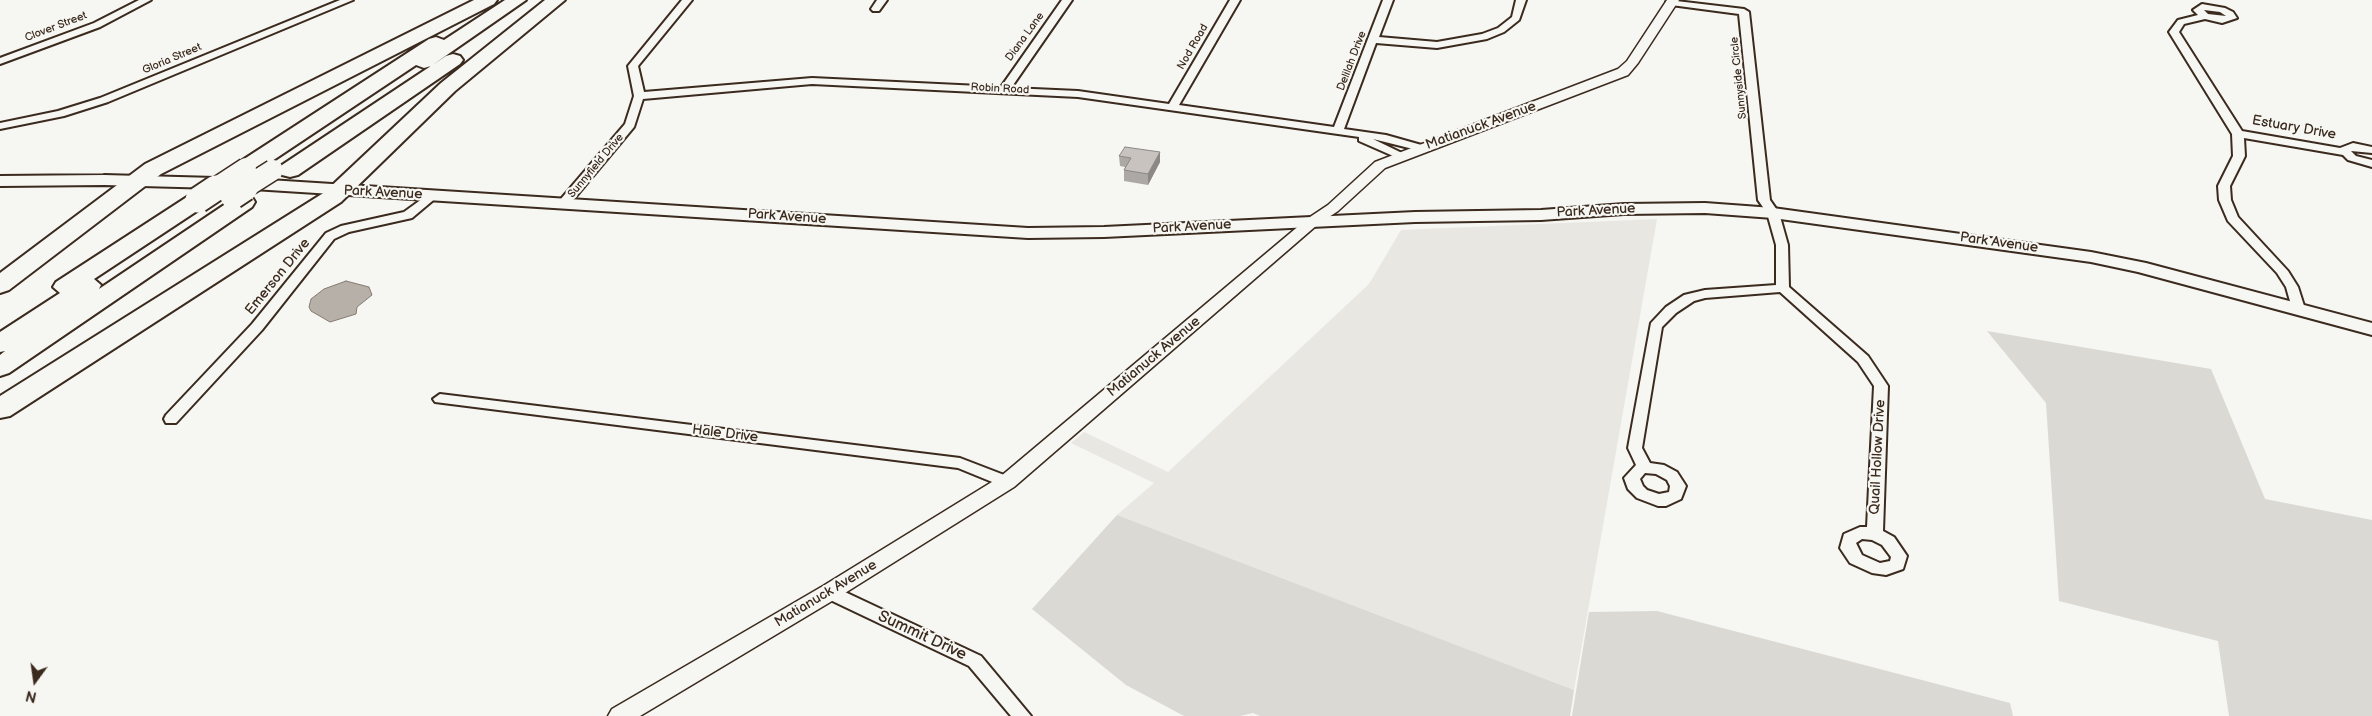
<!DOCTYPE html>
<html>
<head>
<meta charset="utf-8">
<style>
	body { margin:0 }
	#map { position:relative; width:2372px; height:716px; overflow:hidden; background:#f6f6f2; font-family:"Balsamiq Sans",sans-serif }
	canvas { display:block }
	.north { position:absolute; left:10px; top:656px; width:50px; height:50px; -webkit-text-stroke:4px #f6f6f2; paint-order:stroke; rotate:194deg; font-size:14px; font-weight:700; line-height:20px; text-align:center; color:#3b2a1e }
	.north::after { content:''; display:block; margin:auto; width:18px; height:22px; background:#3b2a1e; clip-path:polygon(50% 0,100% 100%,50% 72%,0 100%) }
</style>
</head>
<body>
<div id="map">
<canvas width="2372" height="716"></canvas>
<div class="north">N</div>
</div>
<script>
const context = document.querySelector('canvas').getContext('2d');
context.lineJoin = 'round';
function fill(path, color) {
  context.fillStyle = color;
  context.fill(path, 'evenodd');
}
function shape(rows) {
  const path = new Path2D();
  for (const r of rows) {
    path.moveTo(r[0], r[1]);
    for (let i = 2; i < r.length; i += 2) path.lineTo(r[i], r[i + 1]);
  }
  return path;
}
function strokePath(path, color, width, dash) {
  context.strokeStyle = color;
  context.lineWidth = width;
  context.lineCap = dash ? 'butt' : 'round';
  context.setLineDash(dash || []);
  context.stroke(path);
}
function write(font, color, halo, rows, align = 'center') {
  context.font = font + ' "Balsamiq Sans",sans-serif';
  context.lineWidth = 4.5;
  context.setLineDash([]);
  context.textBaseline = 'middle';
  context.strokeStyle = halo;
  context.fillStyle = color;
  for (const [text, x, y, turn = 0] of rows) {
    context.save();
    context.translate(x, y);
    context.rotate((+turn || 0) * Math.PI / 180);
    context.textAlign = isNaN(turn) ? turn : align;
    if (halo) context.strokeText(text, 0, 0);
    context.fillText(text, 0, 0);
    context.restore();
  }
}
fill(shape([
	[1657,219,1574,690,1117,515,1154,483,1071,443,1084,432,1168,472,1369,284,1401,230]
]), '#e8e7e2');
fill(shape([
	[1987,331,2211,369,2265,499,2372,520,2372,716,2229,716,2218,641,2059,601,2046,403],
	[1117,515,1574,690,1570,716,1260,716,1253,713,1240,716,1184,716,1126,685,1032,609],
	[1657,611,2010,703,2013,716,1572,716,1589,612]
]), '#dad9d3');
const water = shape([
	[346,281,369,287,372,295,357,307,356,314,330,322,311,311,309,307,311,299,324,289,346,281]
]);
fill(water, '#b6b0a9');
strokePath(water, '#857a71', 1);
const minor = shape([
	[139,0,151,0,100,27,0,64,0,58,94,23,139,0],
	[340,0,353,0,108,102,64,116,0,129,0,123,58,111,100,98,340,0],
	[682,0,692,0,638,66,644,92,812,78,1001,87,1062,0,1072,0,1011,88,1078,91,1169,104,1230,0,1240,0,1179,105,1334,127,1383,0,1393,0,1379,37,1437,42,1482,34,1498,28,1512,17,1516,0,1526,0,1519,20,1504,32,1487,39,1437,48,1376,43,1344,129,1386,135,1425,146,1427,148,1421,151,1373,139,1404,154,1404,158,1400,159,1359,141,1359,137,1078,97,812,84,643,99,634,127,568,206,560,206,558,203,560,200,625,124,634,96,628,66,682,0],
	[877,0,887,0,879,11,873,11,871,9,877,0],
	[1668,0,1744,9,1749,12,1770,200,1779,213,1788,245,1789,287,1868,356,1888,386,1883,531,1894,537,1907,556,1903,569,1886,575,1872,573,1850,563,1840,548,1844,534,1860,527,1867,527,1874,386,1858,362,1780,292,1705,298,1694,301,1676,313,1662,327,1642,448,1650,463,1664,465,1677,472,1686,486,1681,499,1666,506,1658,506,1637,498,1628,489,1624,478,1636,465,1628,448,1651,323,1666,307,1684,295,1705,290,1776,285,1776,245,1767,213,1758,200,1739,14,1671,5,1666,2,1668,0],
	[1645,473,1656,474,1667,480,1670,486,1669,492,1659,494,1647,490,1643,486,1640,479,1645,473],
	[1862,539,1872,540,1882,545,1891,557,1890,561,1880,563,1862,555,1856,543,1862,539],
	[2202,4,2225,8,2233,12,2237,18,2222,23,2205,19,2184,24,2179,32,2242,131,2340,148,2353,143,2372,147,2372,153,2351,151,2356,156,2372,160,2372,167,2348,160,2343,155,2244,138,2245,156,2230,186,2231,200,2238,217,2288,271,2298,287,2305,309,2303,312,2293,312,2286,287,2277,273,2228,221,2219,200,2218,186,2233,156,2232,134,2169,32,2178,20,2198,15,2193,10,2202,4],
	[2204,10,2220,12,2226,16,2208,14,2204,10],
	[433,191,437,193,439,195,437,197,412,218,349,232,334,239,262,330,176,423,166,423,164,419,166,415,252,324,326,233,341,226,404,212,433,191],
	[440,394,960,458,1012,478,1015,482,1012,486,1007,488,958,468,435,402,433,399,440,394],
	[830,585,981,656,1031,716,1011,716,969,666,824,597,822,592,824,587,830,585]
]);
const tertiary = shape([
	[1667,0,1679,0,1638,63,1628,75,1385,168,1338,211,1317,225,1014,487,837,598,640,716,608,716,612,709,823,586,1000,477,1307,219,1328,205,1375,162,1618,69,1627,61,1667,0]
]);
const secondary = shape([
	[104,175,253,179,1028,228,1104,227,1415,212,1541,210,1624,204,1705,203,1773,208,2091,252,2146,263,2372,323,2372,335,2138,272,2091,262,1773,218,1705,213,1624,214,1541,220,1415,222,1104,237,1028,238,253,189,104,185,0,186,0,176,104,175]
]);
const motorway = shape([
	[474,0,497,0,494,4,161,174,9,290,0,293,0,273,145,164,474,0],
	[505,0,526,0,431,66,424,68,416,65,254,173,246,175,238,173,235,168,238,163,429,39,436,37,444,40,505,0],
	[545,0,565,0,455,91,341,202,10,416,0,418,0,396,325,192,441,83,545,0],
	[453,54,460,56,463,60,460,64,298,175,290,177,282,175,279,170,282,165,446,56,453,54],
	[198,193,206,195,209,200,206,205,94,279,101,285,99,289,236,197,244,195,252,197,255,202,252,207,9,373,0,376,0,355,5,351,0,352,0,332,60,293,53,287,56,282,190,195,198,193]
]);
strokePath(minor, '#3b2a1e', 4);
strokePath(tertiary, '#3b2a1e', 3);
strokePath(secondary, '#3b2a1e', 4);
strokePath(motorway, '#3b2a1e', 4);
fill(minor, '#f6f6f2');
fill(tertiary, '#f6f6f2');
fill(secondary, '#f6f6f2');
fill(motorway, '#f6f6f2');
const motorwayBridgeFar1 = shape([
	[214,189,246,168],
	[243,189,273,170]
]);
const motorwayBridge = shape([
	[233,196,245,188],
	[198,200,216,188]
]);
strokePath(motorwayBridgeFar1, '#3b2a1e', 23, []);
strokePath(motorwayBridge, '#3b2a1e', 29, []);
strokePath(motorwayBridgeFar1, '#f6f6f2', 20);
strokePath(motorwayBridge, '#f6f6f2', 25);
fill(shape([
	[1160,152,1160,162,1148,185,1124,181,1124,170,1125,167,1120,166,1119,156]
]), '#aca8a3');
fill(shape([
	[1160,152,1160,162,1148,185,1148,174]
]), '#8c8885');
const building = shape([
	[1125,147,1160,152,1148,174,1124,170,1131,158,1119,156,1125,147]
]);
fill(building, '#c8c3be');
strokePath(building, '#8c8885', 1);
write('11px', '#3b2a1e', '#f6f6f2', [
	["Clover Street",56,27,-21],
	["Diana Lane",1025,37,-54],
	["Nod Road",1193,47,-60],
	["Gloria Street",172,59,-23],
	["Delilah Drive",1352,61,-69],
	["Sunnyside Circle",1739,78,-96],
	["Robin Road",1000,89,3],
	["Sunnyfield Drive",596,166,-50]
]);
write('14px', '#3b2a1e', '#f6f6f2', [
	["Matianuck Avenue",1481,126,-20],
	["Estuary Drive",2294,128,10],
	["Park Avenue",383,193,3],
	["Park Avenue",1596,211,-3],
	["Park Avenue",787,217,4],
	["Park Avenue",1192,227,-3],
	["Park Avenue",1999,243,8],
	["Emerson Drive",278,277,-51],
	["Matianuck Avenue",1154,357,-40],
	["Hale Drive",725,434,7],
	["Quail Hollow Drive",1878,457,-87],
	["Matianuck Avenue",826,594,-31]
]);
write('16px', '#3b2a1e', '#f6f6f2', [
	["Summit Drive",922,636,25]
]);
</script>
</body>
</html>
